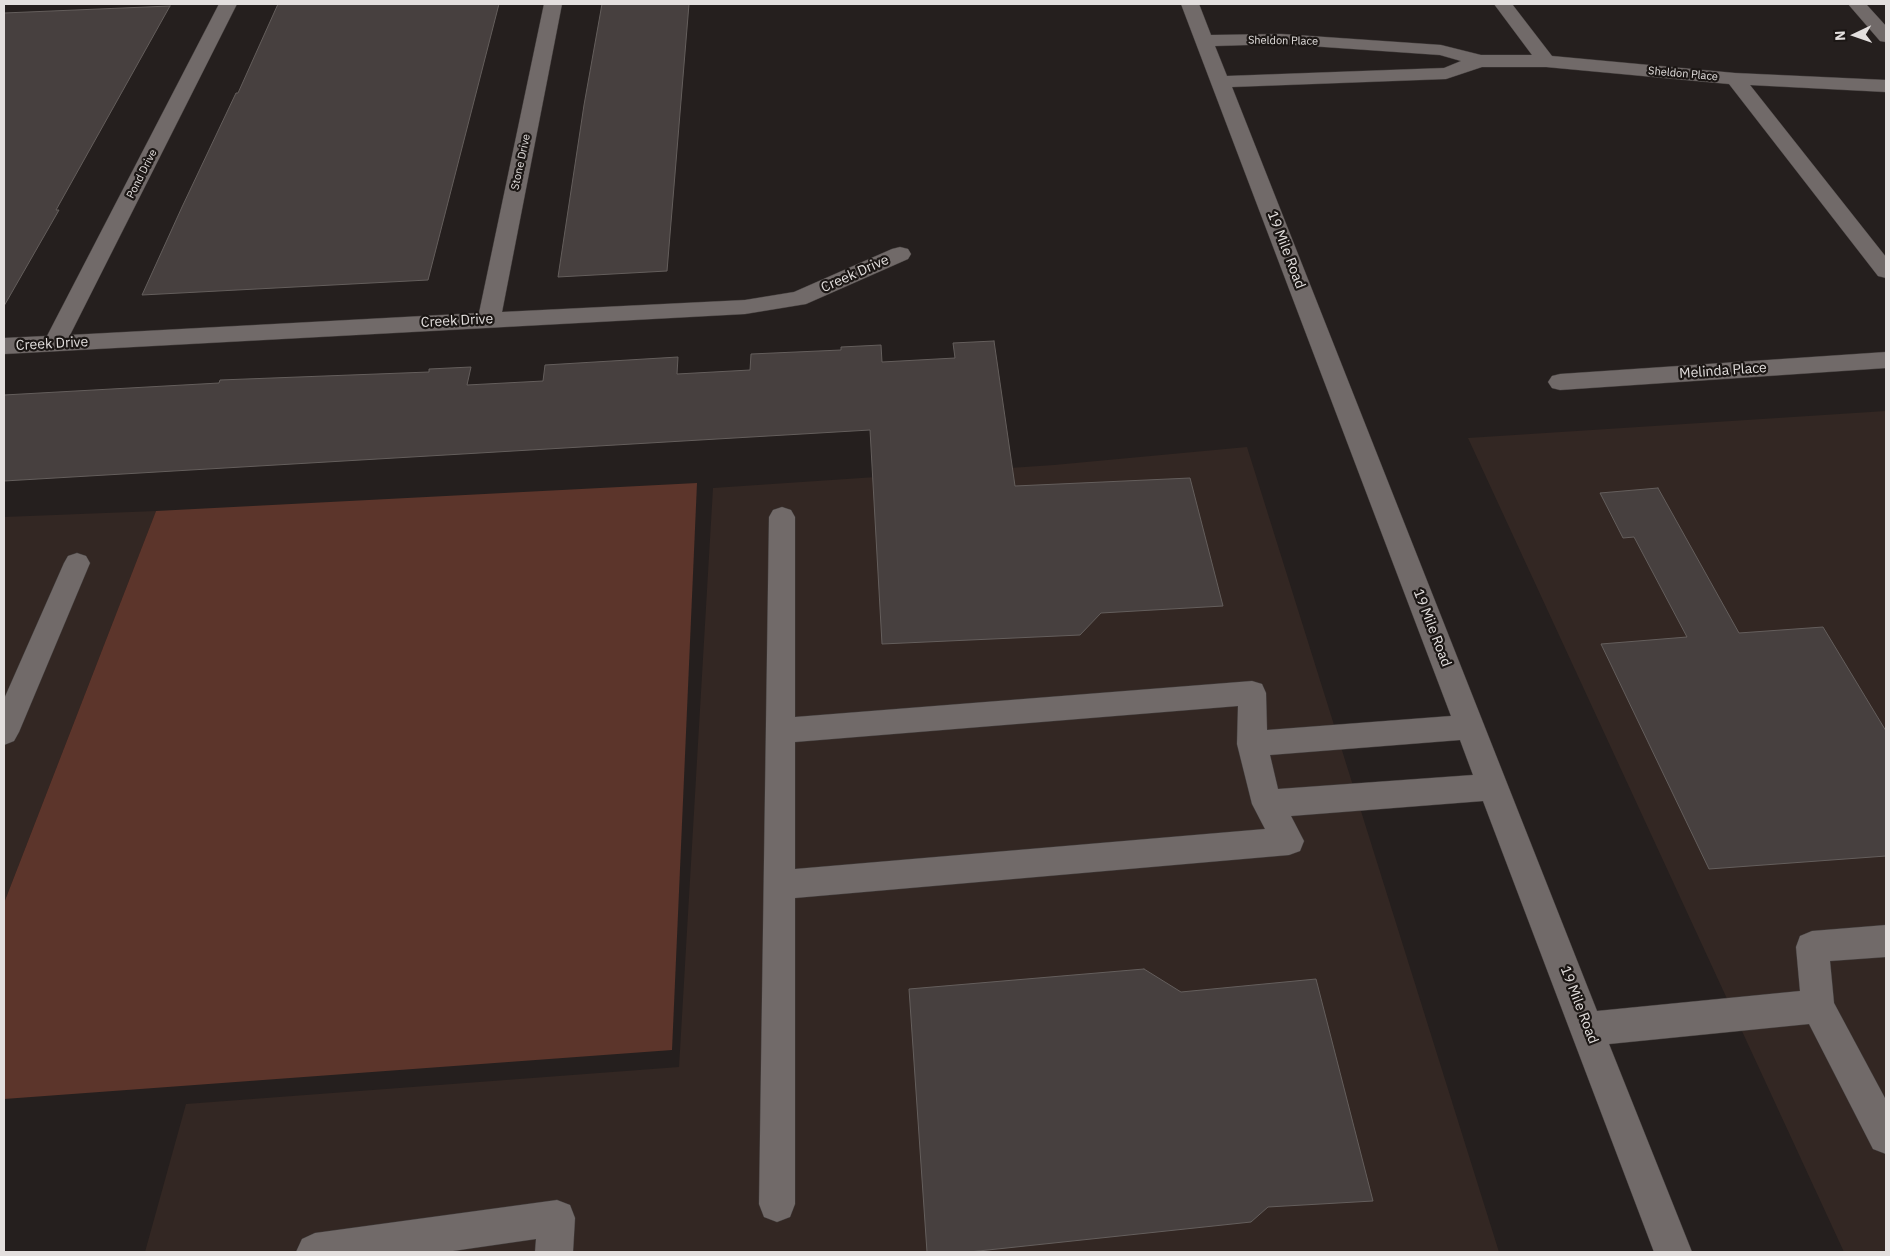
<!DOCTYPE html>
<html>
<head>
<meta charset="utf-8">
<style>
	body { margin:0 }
	#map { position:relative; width:1890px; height:1256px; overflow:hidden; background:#251f1e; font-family:"IBM Plex Sans",sans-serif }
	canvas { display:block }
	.frame { position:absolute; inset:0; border:5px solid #e3dfde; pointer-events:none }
	.north { position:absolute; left:1830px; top:10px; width:50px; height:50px; -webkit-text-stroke:4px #1b1614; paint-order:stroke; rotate:267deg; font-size:14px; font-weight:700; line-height:20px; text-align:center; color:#e3dfde }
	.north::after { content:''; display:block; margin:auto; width:18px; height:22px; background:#e3dfde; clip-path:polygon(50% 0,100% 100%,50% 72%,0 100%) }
</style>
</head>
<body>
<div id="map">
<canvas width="1890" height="1256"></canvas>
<div class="frame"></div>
<div class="north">N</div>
</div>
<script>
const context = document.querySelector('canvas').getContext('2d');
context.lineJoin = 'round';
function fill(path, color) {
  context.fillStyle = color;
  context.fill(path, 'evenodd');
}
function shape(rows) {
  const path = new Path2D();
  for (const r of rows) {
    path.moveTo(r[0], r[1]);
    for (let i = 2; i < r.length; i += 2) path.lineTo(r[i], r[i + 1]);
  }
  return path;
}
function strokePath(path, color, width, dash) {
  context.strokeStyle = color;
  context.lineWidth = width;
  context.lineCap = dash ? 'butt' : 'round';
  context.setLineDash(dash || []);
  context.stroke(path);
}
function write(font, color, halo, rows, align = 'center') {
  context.font = font + ' "IBM Plex Sans",sans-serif';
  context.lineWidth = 4.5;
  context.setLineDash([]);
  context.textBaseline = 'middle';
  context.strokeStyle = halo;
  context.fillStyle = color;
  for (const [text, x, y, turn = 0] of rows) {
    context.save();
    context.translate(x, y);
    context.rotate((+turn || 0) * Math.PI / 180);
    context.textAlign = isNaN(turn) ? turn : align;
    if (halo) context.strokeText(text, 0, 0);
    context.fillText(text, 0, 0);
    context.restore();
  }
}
fill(shape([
	[1886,411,1886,1252,1844,1252,1468,438],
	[1247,447,1499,1252,145,1252,186,1104,679,1067,713,488,1054,465],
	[156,511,4,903,4,517]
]), '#332723');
fill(shape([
	[697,483,672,1050,4,1099,4,903,156,511]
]), '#5c352b');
const building = shape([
	[278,4,499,4,428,280,142,295,182,207,236,93,238,93,278,4],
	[602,4,689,4,667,271,558,277,584,105,602,4],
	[170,6,56,210,59,210,4,306,4,13,170,6],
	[994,341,1015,486,1190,478,1223,606,1101,613,1080,635,882,644,870,430,4,481,4,395,219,383,220,380,429,372,429,369,471,367,467,385,543,381,545,365,678,357,677,374,750,370,751,354,841,350,841,347,881,345,882,362,955,358,953,343,994,341],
	[1658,488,1739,633,1823,627,1886,731,1886,856,1709,869,1601,644,1687,637,1634,537,1623,538,1600,493,1658,488],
	[1144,969,1181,992,1316,979,1373,1201,1268,1207,1251,1222,969,1252,927,1252,909,989,1144,969]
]);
fill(building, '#47403f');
strokePath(building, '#645e5c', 1);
const minor = shape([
	[219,4,237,4,70,335,479,313,544,4,562,4,502,312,745,300,794,292,892,249,900,247,908,249,911,254,908,259,806,304,745,314,4,354,4,338,47,336,219,4],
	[1181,4,1199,4,1211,35,1281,34,1441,45,1481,55,1532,55,1494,4,1512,4,1552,56,1735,73,1886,80,1886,92,1750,85,1886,257,1886,278,1878,276,1729,84,1546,67,1482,67,1446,79,1232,87,1597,1011,1800,991,1796,947,1800,936,1812,931,1886,925,1886,957,1830,961,1834,1003,1886,1100,1886,1154,1873,1149,1809,1024,1609,1044,1692,1252,1654,1252,1483,801,1291,816,1304,841,1300,851,1289,855,795,898,795,1204,790,1217,777,1222,764,1217,759,1204,769,517,773,510,782,507,791,510,795,517,795,717,1252,681,1262,684,1266,693,1267,730,1451,716,1181,4],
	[1281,44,1440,55,1461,61,1444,68,1227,76,1215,46,1281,44],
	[1238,706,1237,744,1252,804,1265,829,795,869,795,742,1238,706],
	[1460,740,1473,775,1278,789,1270,755,1460,740],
	[1848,4,1866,4,1886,26,1886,42,1880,41,1848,4],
	[1886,352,1886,368,1560,390,1552,388,1548,382,1552,376,1560,374,1886,352],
	[77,553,86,556,90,563,19,732,14,741,4,745,4,699,64,563,68,556,77,553],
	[557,1200,570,1205,575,1218,573,1252,535,1252,536,1239,446,1252,296,1252,302,1239,315,1233,557,1200]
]);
strokePath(minor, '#413c3b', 1);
fill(minor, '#716a69');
write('11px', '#e3dfde', '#1b1614', [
	["Sheldon Place",1283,41,1],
	["Sheldon Place",1683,74,5],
	["Stone Drive",521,162,-78],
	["Pond Drive",142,174,-63]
]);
write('14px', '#e3dfde', '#1b1614', [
	["19 Mile Road",1286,250,69],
	["Creek Drive",855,274,-24],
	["Creek Drive",457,321,-3],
	["Creek Drive",52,344,-3],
	["Melinda Place",1723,371,-4],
	["19 Mile Road",1432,628,69],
	["19 Mile Road",1579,1005,69]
]);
</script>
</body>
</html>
